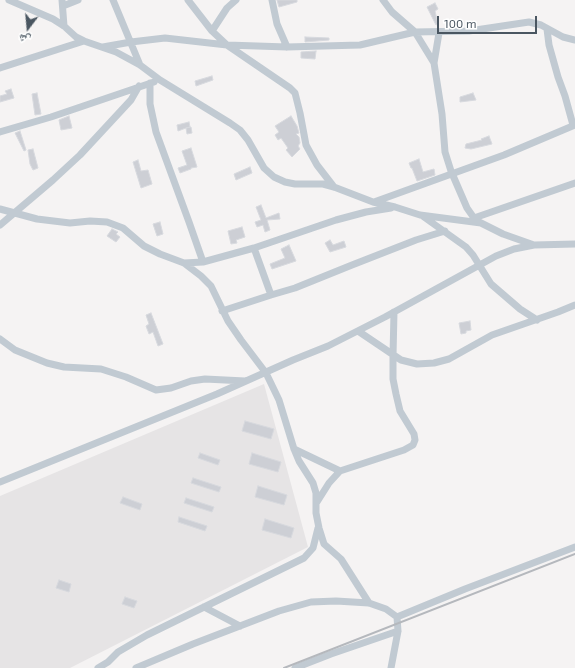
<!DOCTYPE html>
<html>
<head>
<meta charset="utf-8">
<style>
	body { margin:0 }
	#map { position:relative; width:575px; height:668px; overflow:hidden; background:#f5f3f3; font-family:"Exo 2","Noto Naskh Arabic",sans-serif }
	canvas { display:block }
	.north { position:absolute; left:8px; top:8px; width:40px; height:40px; -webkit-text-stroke:3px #fff; paint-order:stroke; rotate:196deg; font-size:11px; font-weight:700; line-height:16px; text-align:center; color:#4a5661 }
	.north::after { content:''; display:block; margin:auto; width:14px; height:18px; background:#4a5661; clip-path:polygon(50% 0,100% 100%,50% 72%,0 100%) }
	.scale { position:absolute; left:437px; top:16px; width:100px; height:18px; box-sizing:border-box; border:2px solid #4a5661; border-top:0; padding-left:5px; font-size:12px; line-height:14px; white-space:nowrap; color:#4a5661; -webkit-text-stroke:3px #fff; paint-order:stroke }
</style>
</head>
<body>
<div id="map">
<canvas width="575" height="668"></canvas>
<div class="north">ش</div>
<div class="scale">100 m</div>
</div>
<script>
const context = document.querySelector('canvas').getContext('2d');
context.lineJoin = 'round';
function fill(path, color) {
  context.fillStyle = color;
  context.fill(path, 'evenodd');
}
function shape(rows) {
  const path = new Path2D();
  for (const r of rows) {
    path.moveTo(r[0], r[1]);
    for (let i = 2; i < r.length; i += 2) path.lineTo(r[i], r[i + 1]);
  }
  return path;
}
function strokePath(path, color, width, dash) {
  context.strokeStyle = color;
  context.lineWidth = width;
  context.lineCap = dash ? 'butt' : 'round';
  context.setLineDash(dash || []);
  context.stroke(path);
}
fill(shape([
	[264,384,308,547,70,668,0,668,0,496]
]), '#e6e4e5');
const building = shape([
	[277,0,297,0,297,2,279,7,277,0],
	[435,3,438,9,435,11,438,24,436,25,427,7,435,3],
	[305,37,329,38,329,40,305,42,305,37],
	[316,51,315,59,301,58,301,52,316,51],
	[212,76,213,80,196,86,195,81,212,76],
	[11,89,14,98,0,102,0,96,7,94,5,91,11,89],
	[37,93,41,114,35,115,32,94,37,93],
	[473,93,476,100,460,102,460,97,473,93],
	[69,116,72,128,61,130,59,120,69,116],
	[291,116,297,126,299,133,296,134,299,137,300,143,298,146,300,149,292,157,286,150,288,148,281,138,278,140,275,135,279,132,275,126,291,116],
	[189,122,190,127,186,128,191,127,192,133,187,134,186,128,178,131,177,125,189,122],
	[20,131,26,150,24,151,15,133,20,131],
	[489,136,492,144,471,149,465,148,466,144,482,140,481,139,489,136],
	[191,148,197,167,191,168,191,169,180,173,178,168,187,165,182,151,191,148],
	[33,149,38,168,33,170,30,164,28,150,33,149],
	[419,159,423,172,434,169,435,175,417,181,412,168,411,168,409,163,419,159],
	[138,160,141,171,148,170,152,184,141,188,133,162,138,160],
	[250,167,252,173,236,180,234,174,250,167],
	[261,205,266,218,279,213,280,219,267,220,270,230,265,232,263,225,257,227,255,222,261,220,256,207,261,205],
	[160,222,163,234,157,236,153,224,160,222],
	[242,227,245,237,236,240,237,243,231,244,228,231,242,227],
	[112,229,118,232,116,234,120,237,116,242,107,236,112,229],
	[330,240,333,245,344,241,346,247,330,252,325,243,330,240],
	[289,245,296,261,272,269,270,264,285,258,281,249,289,245],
	[151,313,163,344,158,346,153,332,149,334,146,326,149,324,146,315,151,313],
	[470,321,471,330,466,331,466,333,461,334,459,323,470,321],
	[245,421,274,429,271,439,242,431,245,421],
	[200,453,220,460,218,465,198,458,200,453],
	[252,453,281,462,278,472,249,464,252,453],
	[193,478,221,487,219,492,191,483,193,478],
	[258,486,287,495,284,505,255,497,258,486],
	[123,497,142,504,140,510,120,503,123,497],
	[186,498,214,507,212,512,184,503,186,498],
	[179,517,207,526,205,531,178,522,179,517],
	[265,519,294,528,291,538,262,530,265,519],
	[59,580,71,584,69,592,56,588,59,580],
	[125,597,137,601,134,608,122,604,125,597]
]);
fill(building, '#cdcfd5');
strokePath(building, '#d7d9de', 1);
strokePath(shape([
	[9,0,53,19,64,26,76,37,84,41,116,52,140,65,160,80,230,123,240,130,248,140,264,168,274,177,285,182,295,184,323,184,334,187,373,202,395,207,420,215,481,223],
	[62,0,64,26],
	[113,0,140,65],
	[188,0,212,31,227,45,290,88,295,93,300,113,306,145,317,165,334,187],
	[272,0,277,24,287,47],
	[383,0,392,12,415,32,434,63,442,114,445,152,451,171,467,208,474,218,481,223,503,234,534,245],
	[63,6,78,0],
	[547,29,549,45,558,77,565,96,573,125],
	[212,31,227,8,236,0],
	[103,47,131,42,165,38,227,45,287,47,360,45,415,32,469,31,529,22,541,25,563,37,575,40],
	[434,63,439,33],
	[0,68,84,41],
	[150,83,150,104,156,132,189,222,203,262],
	[0,132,51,117,154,82],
	[374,202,504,155,575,125],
	[0,209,37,219,70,223,90,221,107,222,123,228,144,246,160,254,184,263,201,276,211,286,228,321,241,340,266,373,279,400,294,449,299,461,313,483,316,493,316,513,319,528,324,544,341,559,369,603],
	[424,217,466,247,473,255,491,284,520,309,537,320],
	[474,218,575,183],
	[0,225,53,180,80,155,131,100,139,86],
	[254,248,271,295],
	[184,263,203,262,254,248,336,220,366,212,391,208],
	[222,311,271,295,295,288,352,265,416,240,445,231],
	[358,331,401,360,417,364,434,363,449,359,492,335,558,312,575,305],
	[0,339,15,350,47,363,64,367,101,369,126,377,156,390,171,388,191,381,205,379,245,381],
	[294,449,340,471],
	[0,482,217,394,293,360,328,346,385,317,496,256,514,249,534,245,575,244],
	[317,502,329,483,340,471,404,450,413,445,415,440,414,434,400,411,396,394,393,379,393,356,394,312],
	[204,607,240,626],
	[98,668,108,662,118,652,147,635,304,558,313,548,318,528],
	[136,668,193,644,279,611,311,602,336,601,369,603,386,609,397,617,465,589,575,547],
	[295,668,331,654,398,631],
	[391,668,398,631,397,617]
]), '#c1cad2', 7);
strokePath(shape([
	[284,668,575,554]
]), '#b5b8bd', 2);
</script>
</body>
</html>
